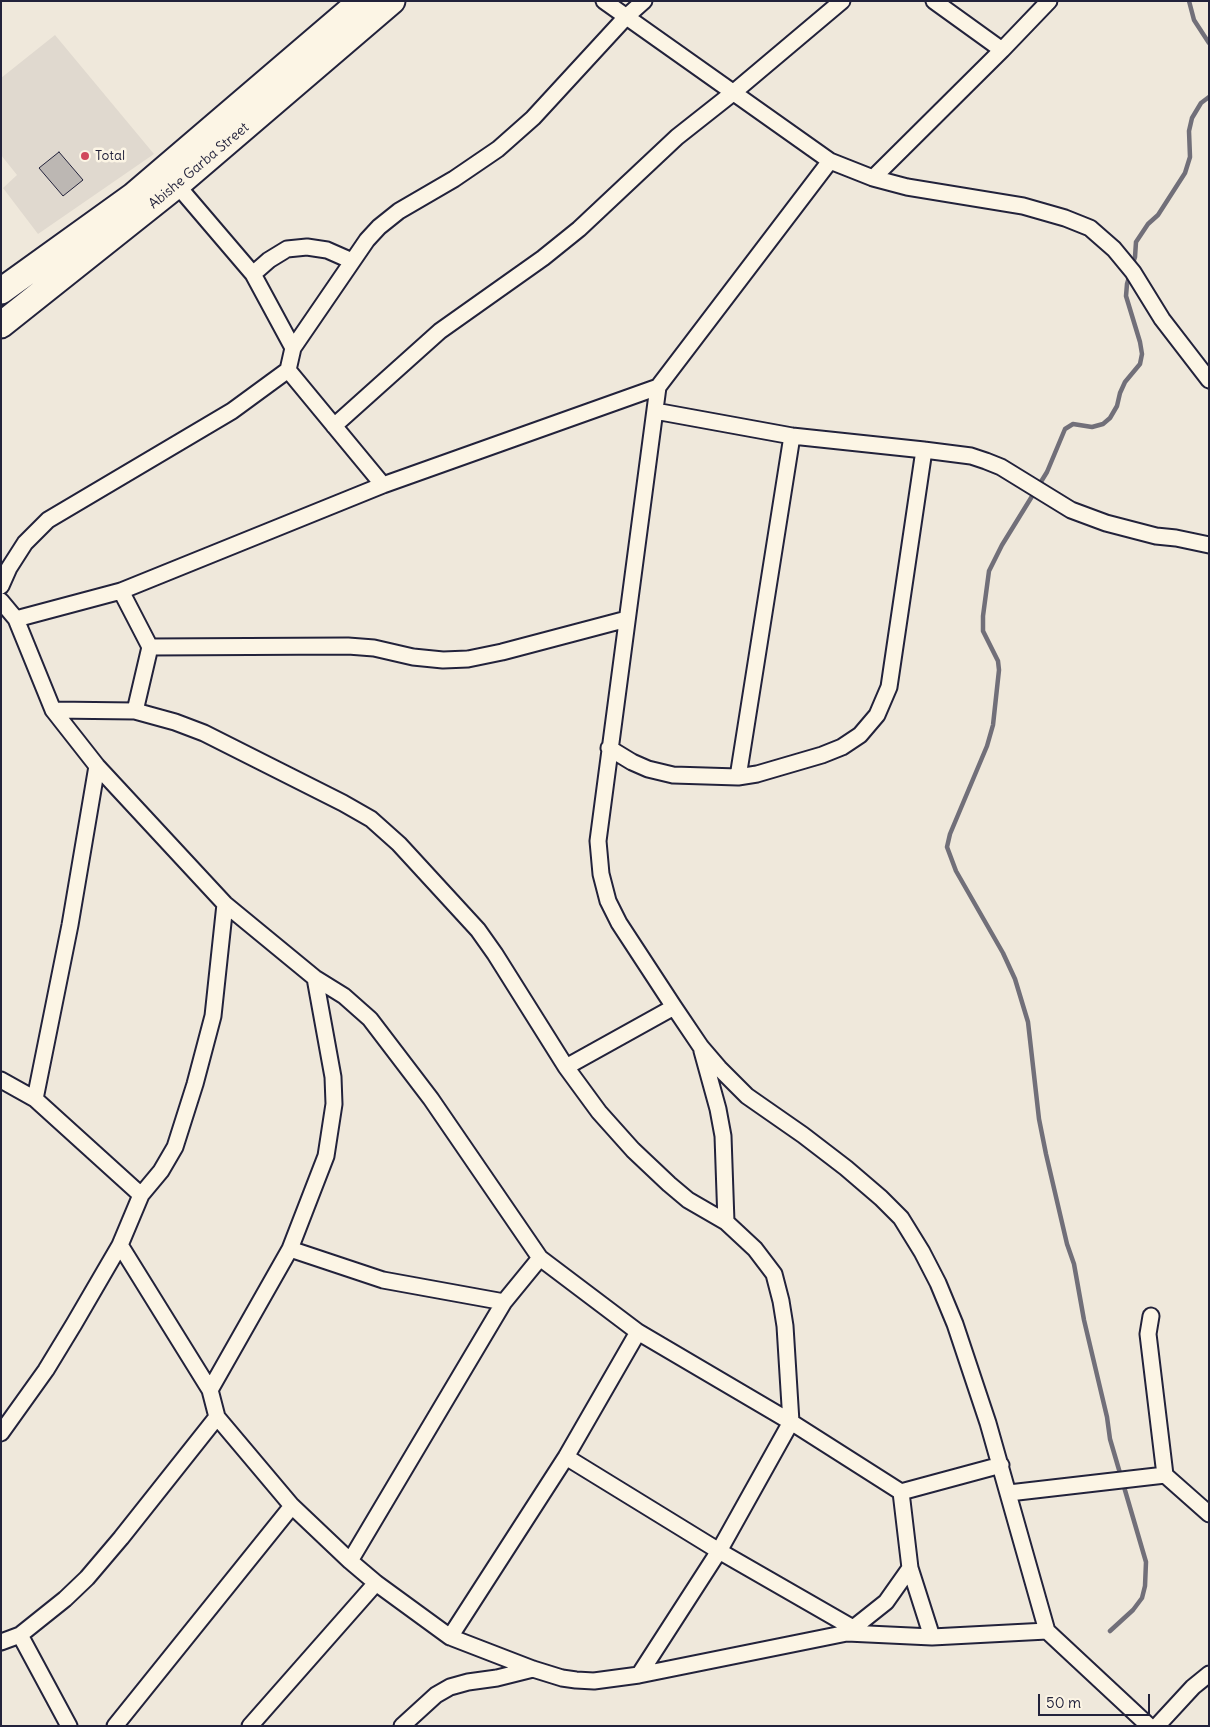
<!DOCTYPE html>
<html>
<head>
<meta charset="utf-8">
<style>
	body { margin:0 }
	#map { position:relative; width:1210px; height:1727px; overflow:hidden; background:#efe8db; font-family:Delius,sans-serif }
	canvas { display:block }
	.frame { position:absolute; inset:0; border:2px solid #22223b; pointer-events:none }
	.scale { position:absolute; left:1038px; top:1694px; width:112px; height:22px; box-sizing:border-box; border:2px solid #22223b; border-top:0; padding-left:6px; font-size:15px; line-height:18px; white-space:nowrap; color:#22223b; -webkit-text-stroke:4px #fcf5e5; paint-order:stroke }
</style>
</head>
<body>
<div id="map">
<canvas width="1210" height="1727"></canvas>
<div class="frame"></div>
<div class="scale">50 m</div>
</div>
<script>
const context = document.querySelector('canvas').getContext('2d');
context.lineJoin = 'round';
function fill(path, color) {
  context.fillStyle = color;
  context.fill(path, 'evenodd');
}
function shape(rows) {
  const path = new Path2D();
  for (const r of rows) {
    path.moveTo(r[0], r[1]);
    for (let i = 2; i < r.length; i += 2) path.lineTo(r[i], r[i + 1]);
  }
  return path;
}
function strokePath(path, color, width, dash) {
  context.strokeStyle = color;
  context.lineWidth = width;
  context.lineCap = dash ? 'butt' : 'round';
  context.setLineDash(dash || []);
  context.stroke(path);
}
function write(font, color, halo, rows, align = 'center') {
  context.font = font + ' Delius,sans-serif';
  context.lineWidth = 5;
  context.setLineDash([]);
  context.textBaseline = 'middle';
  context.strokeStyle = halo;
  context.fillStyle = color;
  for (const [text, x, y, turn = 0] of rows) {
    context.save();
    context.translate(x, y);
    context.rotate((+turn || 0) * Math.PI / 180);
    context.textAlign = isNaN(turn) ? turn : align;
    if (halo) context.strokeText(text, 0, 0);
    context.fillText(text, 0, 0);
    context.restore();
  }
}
fill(shape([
	[55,35,154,154,38,234,3,188,17,175,1,155,1,78]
]), '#e0d9cf');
strokePath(shape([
	[1189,1,1194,20,1209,43],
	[1132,266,1135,257,1136,242,1148,224,1158,215,1185,173,1190,157,1189,131,1192,118,1201,103,1209,97],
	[1110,1631,1133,1610,1142,1598,1145,1586,1146,1562,1110,1439,1107,1417,1084,1320,1074,1264,1067,1244,1046,1154,1039,1119,1028,1022,1015,979,1003,953,956,871,947,847,950,834,987,746,993,725,999,670,998,661,983,631,983,616,989,571,1002,545,1047,472,1065,429,1073,424,1092,427,1103,424,1110,418,1117,406,1120,393,1125,382,1140,364,1142,354,1140,342,1126,296,1127,284,1130,274]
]), '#716f79', 4.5);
const building = shape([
	[59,152,83,180,63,196,39,168,59,152]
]);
fill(building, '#bcb7b3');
strokePath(building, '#22223b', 1);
const minor = shape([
	[604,1,830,161,873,178,907,187,1023,206,1065,218,1090,228,1114,249,1133,272,1162,319,1209,380],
	[934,1,1002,50],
	[830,161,658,387,598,841,601,874,608,901,619,923,674,1007,701,1047,719,1068,747,1096,803,1135,846,1168,881,1198,901,1218,922,1252,938,1283,955,1324,988,1423,1047,1631,1149,1726],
	[873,178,1002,50,1049,1],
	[177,185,253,274,293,348],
	[253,274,269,260,287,249,307,247,327,250,352,261],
	[288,370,383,485],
	[655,411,792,436,924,450,971,456,986,461,1001,467,1071,510,1106,523,1156,536,1176,538,1209,545],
	[334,426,440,331,543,258,579,229,677,137,734,92,842,1],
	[1,586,9,568,25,543,48,520,232,411,288,370,293,348,367,240,379,227,399,211,454,179,498,149,533,118,626,17,644,1],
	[121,591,150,647,135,711],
	[1,601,16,619,53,710,97,766,225,904,315,978,344,996,370,1019,431,1099,540,1258,638,1332,791,1422,901,1492,1001,1465],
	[16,619,121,591,383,485,658,387],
	[150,647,348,646,374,648,413,657,443,660,468,659,502,652,627,619],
	[53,710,135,711,175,722,204,733,343,803,371,819,399,844,478,930,495,954,566,1067,599,1112,633,1150,669,1184,688,1200,726,1222,755,1249,774,1274,781,1301,785,1326,791,1422,719,1551,639,1675],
	[609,748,632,762,648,769,673,775,738,777,757,774,822,755,842,747,860,735,877,715,889,687,924,450],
	[738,777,792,436],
	[702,1051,718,1109,723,1136,726,1222],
	[566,1067,674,1007],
	[1,1080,35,1099,141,1195],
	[35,1099,70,925,97,766],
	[120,1245,210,1390,217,1417,292,1506,350,1561,376,1583,450,1637,533,1669,562,1678,576,1680,594,1681,639,1675,847,1633,932,1637,1047,1631],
	[290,1249,383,1280,504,1302],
	[1151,1316,1148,1334,1165,1475,1209,1514],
	[210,1390,290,1249,326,1156,334,1104,333,1077,315,978],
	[1,1433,46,1370,74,1324,120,1245,141,1195,161,1171,175,1147,195,1084,213,1016,225,904],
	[566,1457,719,1551,853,1628],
	[901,1492,910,1568,932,1637],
	[1009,1493,1165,1475],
	[350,1561,504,1302,540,1258],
	[847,1633,886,1602,910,1568],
	[20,1635,69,1726],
	[450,1637,566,1457,638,1332],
	[1,1642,20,1635,65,1599,87,1578,121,1538,217,1417],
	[115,1726,292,1506],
	[250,1726,376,1583],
	[402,1726,436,1695,450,1687,468,1682,497,1678,533,1669],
	[1157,1726,1193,1687,1209,1674]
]);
const trunk = shape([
	[1,291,133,196,361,1],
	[1,325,177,185,392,1]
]);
strokePath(minor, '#22223b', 19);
strokePath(trunk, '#22223b', 29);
strokePath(minor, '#fcf5e5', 15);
strokePath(trunk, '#fcf5e5', 25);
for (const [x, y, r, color] of [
	[85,156,5,"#d1495b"]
]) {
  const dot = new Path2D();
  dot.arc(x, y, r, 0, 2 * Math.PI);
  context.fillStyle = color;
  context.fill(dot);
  strokePath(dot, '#fcf5e5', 2);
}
write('14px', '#22223b', '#fcf5e5', [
	["Total",95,156]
], 'left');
write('14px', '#22223b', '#fcf5e5', [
	["Abishe Garba Street",199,166,-40]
]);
</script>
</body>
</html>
